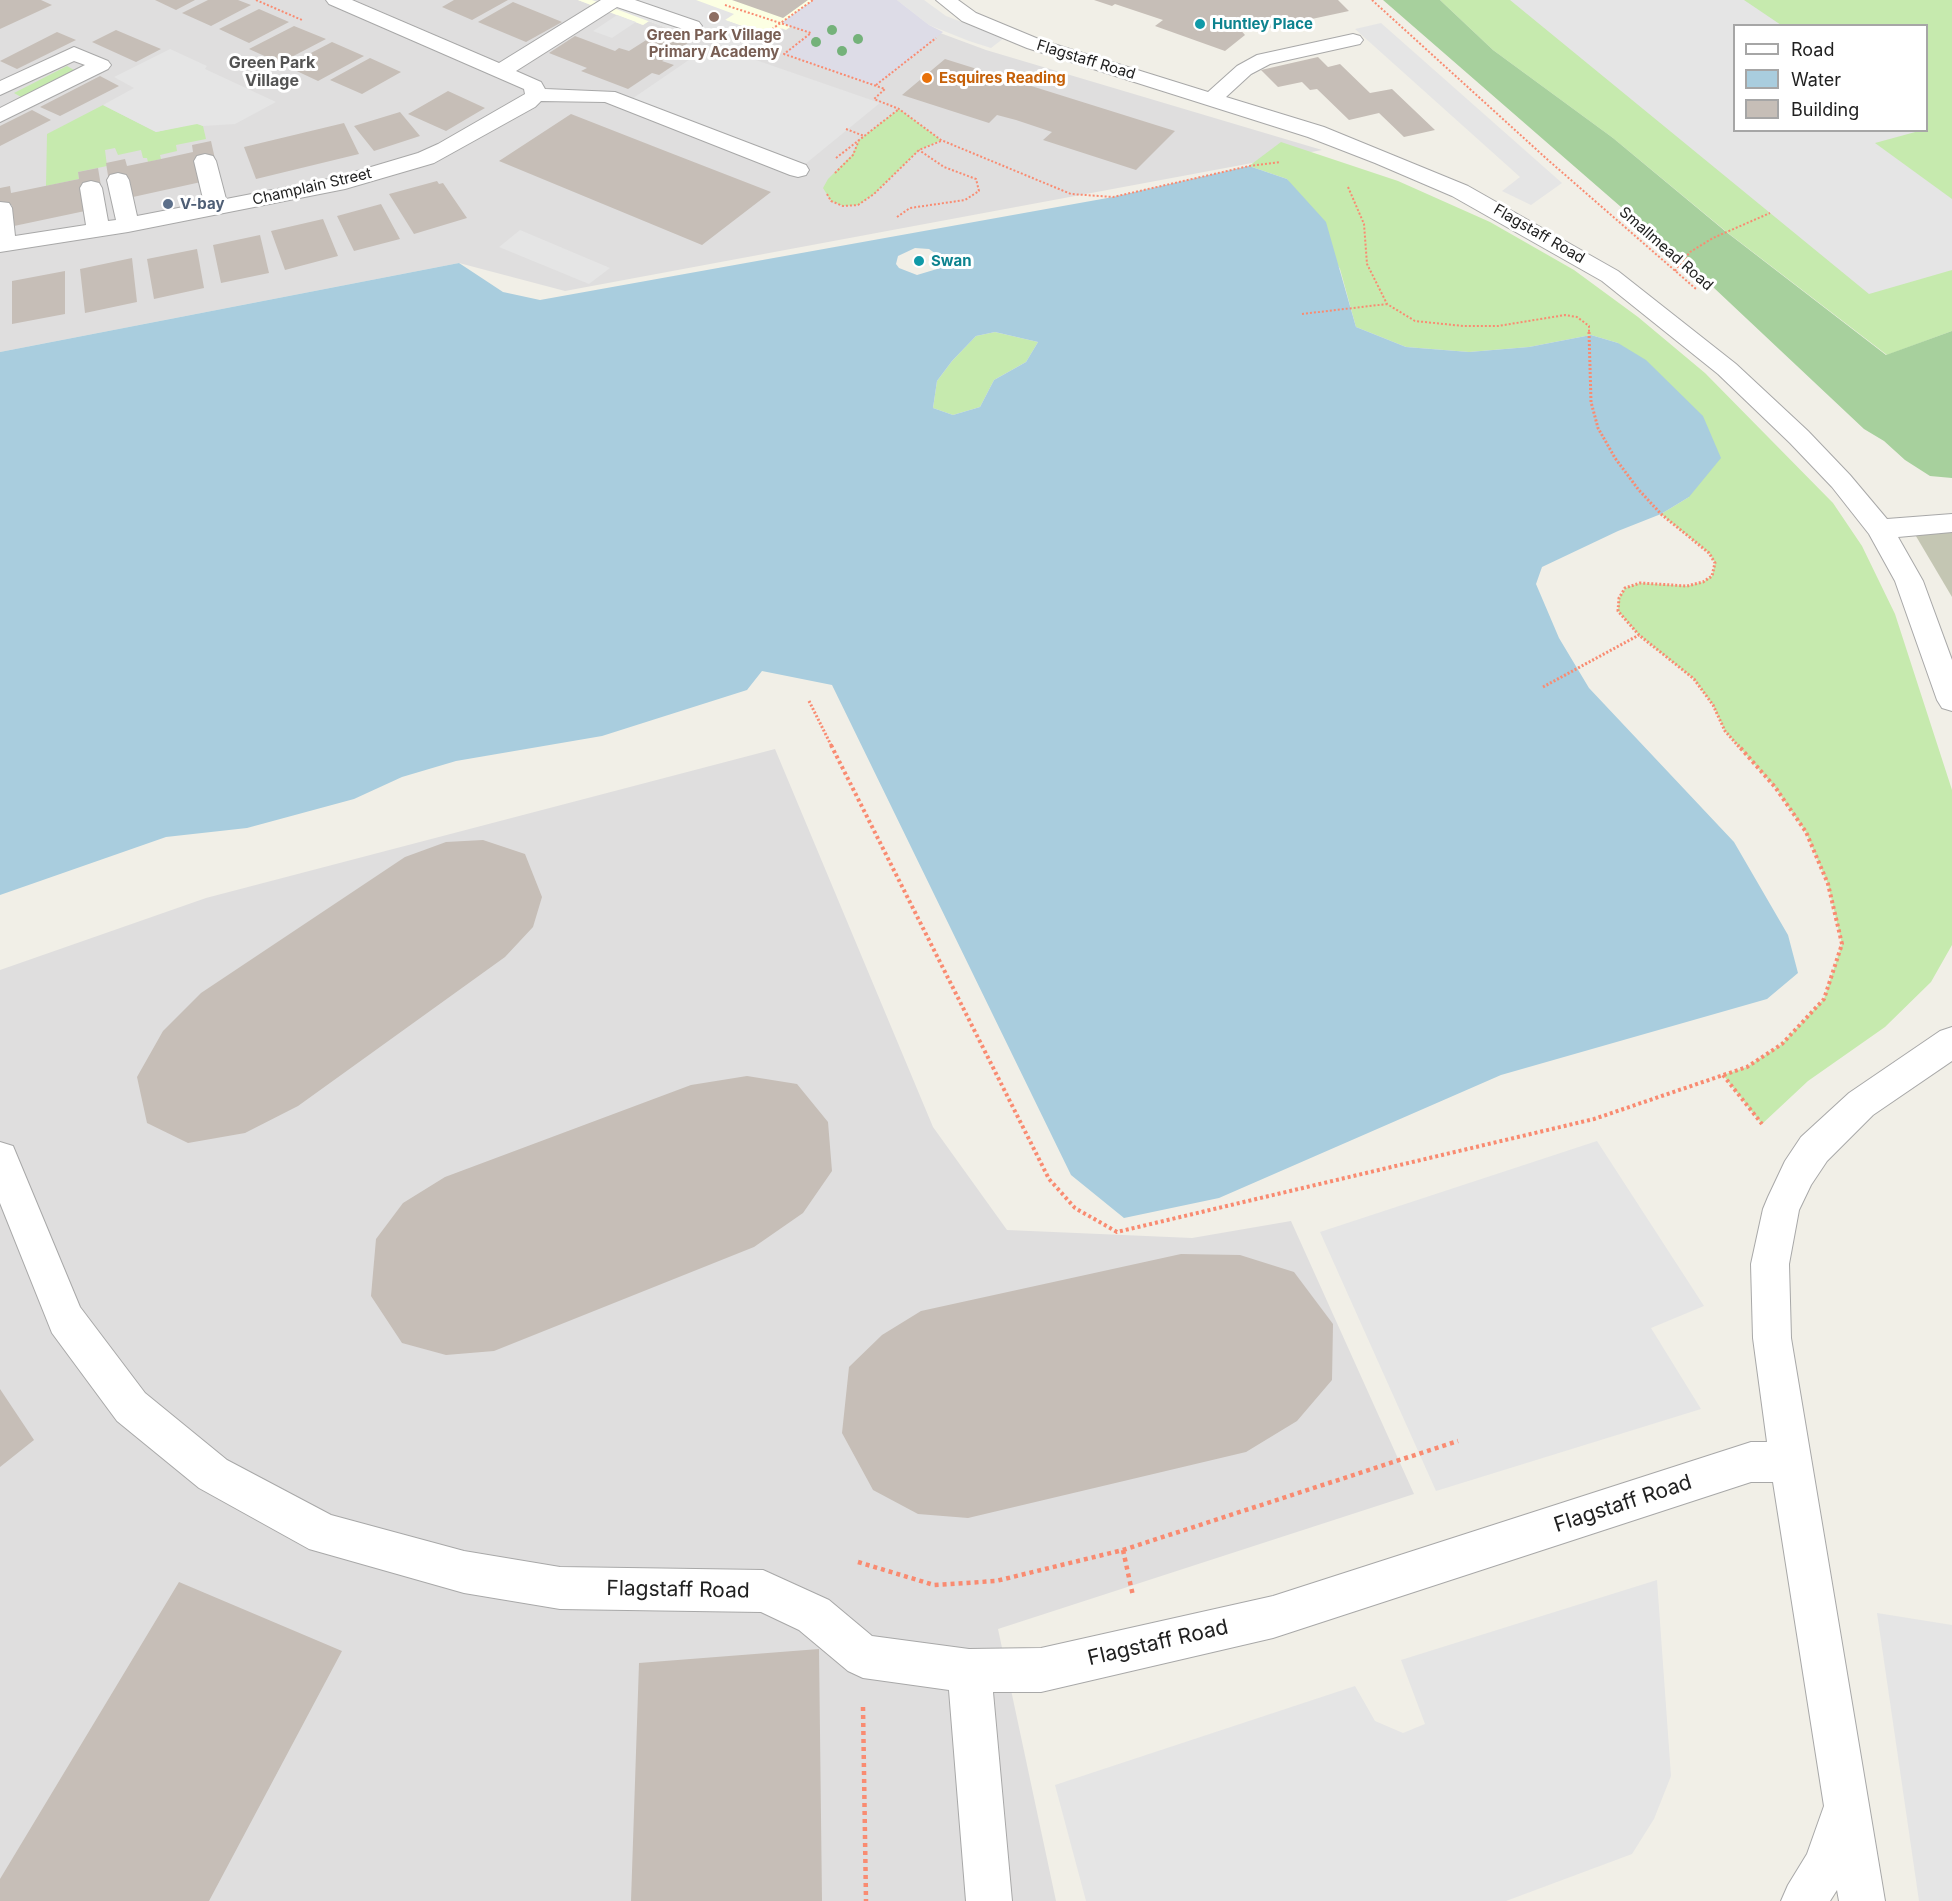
<!DOCTYPE html>
<html>
<head>
<meta charset="utf-8">
<style>
	body { margin:0 }
	#map { position:relative; width:1952px; height:1901px; overflow:hidden; background:#f1efe7; font-family:Inter,sans-serif }
	canvas { display:block }
	.legend { position:absolute; left:1733px; top:24px; width:195px; height:108px; box-sizing:border-box; background:#fff; border:2px solid #a6a6a6; margin:0; padding:8px 10px; list-style:none; font-size:18px; color:#212121 }
	.legend li { display:flex; align-items:center; gap:12px; height:30px }
	.legend b { width:30px; border:2px solid #a6a6a6 }
</style>
</head>
<body>
<div id="map">
<canvas width="1952" height="1901"></canvas>
<ul class="legend">
<li><b style="height:8px;background:#fff"></b>Road</li>
<li><b style="height:16px;background:#a9cdde"></b>Water</li>
<li><b style="height:16px;background:#c6beb7"></b>Building</li>
</ul>
</div>
<script>
const context = document.querySelector('canvas').getContext('2d');
context.lineJoin = 'round';
function fill(path, color) {
  context.fillStyle = color;
  context.fill(path, 'evenodd');
}
function shape(rows) {
  const path = new Path2D();
  for (const r of rows) {
    path.moveTo(r[0], r[1]);
    for (let i = 2; i < r.length; i += 2) path.lineTo(r[i], r[i + 1]);
  }
  return path;
}
function strokePath(path, color, width, dash) {
  context.strokeStyle = color;
  context.lineWidth = width;
  context.lineCap = dash ? 'butt' : 'round';
  context.setLineDash(dash || []);
  context.stroke(path);
}
function write(font, color, halo, rows, align = 'center') {
  context.font = font + ' Inter,sans-serif';
  context.lineWidth = 6;
  context.setLineDash([]);
  context.textBaseline = 'middle';
  context.strokeStyle = halo;
  context.fillStyle = color;
  for (const [text, x, y, turn = 0] of rows) {
    context.save();
    context.translate(x, y);
    context.rotate((+turn || 0) * Math.PI / 180);
    context.textAlign = isNaN(turn) ? turn : align;
    if (halo) context.strokeText(text, 0, 0);
    context.fillText(text, 0, 0);
    context.restore();
  }
}
fill(shape([
	[0,0,578,0,643,25,649,21,696,38,725,20,770,36,829,0,924,27,986,50,1322,150,565,291,459,263,0,352],
	[775,749,933,1127,1007,1230,1192,1238,1291,1221,1414,1494,998,1629,1056,1901,0,1901,0,970,206,898]
]), '#dfdede');
fill(shape([
	[578,0,829,0,786,30,781,28,770,36,725,20,696,39,649,21,643,25]
]), '#fcffe3');
fill(shape([
	[1952,523,1952,597,1910,526]
]), '#c4c6b3');
fill(shape([
	[1440,0,1952,0,1952,331,1887,355,1728,233,1613,138,1493,50],
	[1734,26,1926,26,1926,130,1734,130],
	[67,66,74,70,21,97,14,93],
	[103,105,156,132,197,123,203,126,206,139,176,145,177,151,160,155,161,159,148,162,147,158,143,158,141,150,118,155,115,148,105,150,107,166,78,172,79,179,46,186,47,134],
	[899,109,941,140,919,150,874,194,858,205,843,206,831,201,823,188,828,179,852,155,859,140],
	[1281,142,1398,181,1490,222,1574,270,1638,317,1705,373,1833,503,1862,546,1895,614,1952,790,1952,945,1931,982,1885,1027,1808,1081,1762,1124,1723,1075,1747,1067,1782,1044,1824,999,1842,944,1828,884,1806,832,1775,787,1725,731,1713,705,1694,679,1639,635,1618,611,1619,598,1625,588,1640,583,1687,586,1703,582,1712,576,1715,563,1709,553,1661,514,1689,497,1618,343,1591,335,1529,347,1469,352,1406,347,1356,327,1340,269,1287,179,1249,166],
	[995,332,1038,342,1026,362,994,380,980,407,953,415,933,408,937,381,952,361,976,336]
]), '#c6eaae');
fill(shape([
	[1383,0,1440,0,1493,50,1613,138,1725,231,1886,355,1952,331,1952,478,1930,476,1905,460,1884,441,1864,429,1713,287]
]), '#a7d09d');
fill(shape([
	[592,0,696,0,734,14,725,20,776,38,750,58,880,103,798,170,626,103,715,42,700,36,696,39],
	[897,0,924,0,946,16,1004,38,991,48,969,41,929,25],
	[1510,0,1744,0,1781,25,1734,26,1734,130,1919,131,1875,143,1952,199,1952,270,1869,294],
	[617,15,636,22,612,38,593,31],
	[1381,23,1562,183,1531,205,1502,191,1520,177,1355,29],
	[170,49,207,66,205,69,276,102,235,124,203,126,197,124,156,132,103,105,134,88,114,77],
	[520,230,610,268,589,284,499,247],
	[1597,1141,1704,1306,1651,1328,1701,1409,1436,1491,1320,1232],
	[1657,1580,1671,1776,1654,1819,1632,1854,1506,1901,1086,1901,1055,1785,1355,1686,1375,1721,1403,1733,1425,1724,1401,1660],
	[1877,1613,1952,1625,1952,1901,1919,1901]
]), '#e5e5e5');
fill(shape([
	[813,0,897,0,929,25,943,32,876,86,784,54,810,33,781,23]
]), '#dddce7');
fill(shape([
	[1249,166,1287,179,1326,222,1356,327,1406,347,1469,352,1529,347,1591,335,1618,343,1646,360,1703,416,1721,458,1689,497,1661,514,1618,531,1542,567,1536,584,1559,638,1589,688,1734,842,1788,935,1798,973,1767,999,1501,1075,1219,1198,1124,1218,1071,1175,832,685,762,671,747,690,602,736,456,761,402,777,354,799,247,828,166,837,0,895,0,352,459,263,503,292,540,300,1113,197],
	[915,248,929,249,939,256,941,260,937,269,917,275,899,268,896,264,898,256],
	[995,332,1038,342,1026,362,994,380,980,407,953,415,933,408,937,381,952,361,976,336]
]), '#a9cdde');
fill(shape([
	[0,0,41,0,52,5,0,29],
	[155,0,195,0,176,10],
	[208,0,238,0,251,5,211,26,182,13],
	[454,0,508,0,472,20,442,7],
	[732,0,808,0,783,18],
	[1094,0,1338,0,1349,11,1256,31,1249,23,1237,26,1245,35,1225,51,1155,26,1163,20,1115,4,1112,6],
	[513,2,545,15,562,22,526,42,478,22],
	[259,9,289,22,249,43,219,29],
	[294,26,326,39,280,63,249,49],
	[116,30,161,49,136,62,92,42],
	[662,30,692,40,662,61,674,65,659,75,652,73,628,89,581,71,587,68,549,53,575,36,615,51,619,48,629,51],
	[57,32,76,40,17,69,0,61],
	[332,42,364,56,318,81,286,66],
	[1318,57,1328,67,1340,64,1370,93,1392,89,1435,130,1404,137,1379,113,1349,120,1317,89,1310,90,1302,82,1278,87,1261,70],
	[370,58,401,72,362,94,330,80],
	[945,59,977,69,1175,131,1136,170,1043,140,1052,132,1016,120,997,115,989,123,902,95],
	[100,76,119,86,60,116,40,107],
	[448,91,485,108,446,131,408,114],
	[32,110,51,120,0,146,0,126],
	[400,112,420,136,374,151,354,126],
	[571,114,668,152,771,192,702,245,499,161],
	[344,123,359,154,256,179,244,147],
	[211,141,215,159,196,163,201,182,133,197,129,178,109,182,106,163,125,159,127,166,161,159,193,152,192,145],
	[98,168,101,186,85,211,14,226,12,205,0,208,0,188,10,186,11,193,79,179,78,172],
	[437,181,439,184,443,183,467,218,414,234,389,194],
	[381,204,400,239,354,251,337,216],
	[323,219,338,256,285,270,271,231],
	[260,235,269,273,221,283,213,245],
	[197,249,204,288,154,299,147,259],
	[132,258,137,302,85,313,80,269],
	[65,271,65,314,12,324,12,281],
	[483,840,525,854,542,897,533,927,505,957,298,1106,245,1133,188,1143,147,1123,137,1077,163,1031,201,993,405,857,446,842],
	[747,1076,797,1084,828,1122,832,1171,803,1213,754,1247,494,1351,446,1355,402,1343,371,1296,376,1239,403,1203,445,1177,691,1085],
	[1181,1254,1240,1255,1294,1272,1333,1324,1332,1380,1297,1421,1246,1452,968,1518,918,1514,873,1490,842,1433,849,1367,882,1335,921,1311],
	[0,1389,34,1440,0,1467],
	[179,1582,342,1651,209,1901,0,1901,0,1879],
	[819,1649,822,1901,631,1901,639,1663]
]), '#c6beb7');
const minor = shape([
	[326,0,352,0,499,63,601,0,635,0,699,22,702,26,699,30,692,32,617,7,516,71,541,82,545,89,615,92,806,165,809,170,806,175,798,177,790,175,605,102,541,101,535,107,434,163,345,189,128,232,0,252,0,202,9,203,12,208,15,236,86,225,80,188,83,183,91,181,99,183,102,188,108,221,116,220,107,180,110,175,118,173,126,175,129,180,137,216,204,203,194,161,197,156,205,154,213,156,216,161,226,199,334,178,418,153,438,144,525,94,524,89,329,4,326,0],
	[936,0,958,0,976,13,1041,40,1208,92,1237,66,1257,55,1353,34,1360,36,1363,40,1360,44,1270,64,1251,74,1226,97,1324,127,1468,186,1618,271,1736,364,1808,431,1850,475,1887,519,1952,514,1952,532,1898,537,1923,581,1952,660,1952,711,1942,708,1937,700,1895,581,1869,534,1832,487,1790,443,1718,374,1602,281,1452,196,1375,163,1308,137,1027,48,962,21,936,0],
	[74,47,108,61,111,65,108,69,0,122,0,108,85,65,74,61,0,95,0,81,74,47],
	[1952,1027,1952,1061,1873,1115,1827,1161,1811,1185,1799,1210,1789,1264,1791,1338,1885,1901,1839,1901,1837,1890,1830,1901,1781,1901,1788,1885,1807,1854,1824,1806,1773,1482,1751,1482,1273,1638,1041,1692,993,1692,1012,1901,966,1901,949,1690,863,1678,848,1671,799,1630,761,1612,560,1609,464,1593,309,1549,199,1488,117,1421,52,1333,0,1203,0,1142,13,1146,80,1307,145,1393,227,1460,331,1515,464,1551,560,1567,763,1570,829,1600,872,1636,969,1649,1041,1648,1273,1596,1751,1442,1767,1442,1753,1338,1751,1264,1763,1209,1768,1197,1785,1161,1801,1137,1849,1093,1940,1031,1952,1027]
]);
strokePath(minor, '#a8a8a8', 2);
strokePath(shape([
	[256,0,302,20],
	[1372,0,1548,160,1696,289],
	[725,5,811,33,784,54,885,89,874,99,899,109,941,140,1071,194,1113,197,1249,166,1280,162],
	[745,42,752,37,758,39,813,0],
	[876,85,936,38],
	[846,129,864,136],
	[836,158,899,109],
	[835,173,853,155,859,140],
	[1348,187,1364,224,1367,264,1387,304,1415,321,1463,326,1498,326,1565,315,1577,317,1589,326,1589,333],
	[827,194,831,201,843,206,858,205,874,194,919,150,941,141],
	[897,217,910,208,965,200,979,191,976,179,944,167,919,150],
	[1675,271,1690,252,1713,238,1770,213],
	[1302,314,1387,304]
]), '#f98b71', 2, [2, 2]);
strokePath(shape([
	[1589,332,1591,402,1598,428,1615,458,1638,489,1661,514,1709,553,1715,563,1712,576,1703,582,1687,586,1640,583,1625,588,1619,598,1618,611,1639,635,1694,679,1713,705,1725,731,1739,747],
	[1543,687,1639,635],
	[809,701,832,747]
]), '#f98b71', 3, [2, 2]);
strokePath(shape([
	[831,745,1049,1179,1075,1208,1117,1232,1594,1119,1747,1067,1782,1044,1824,999,1842,944,1828,884,1806,832,1775,787,1738,745],
	[1723,1075,1762,1124]
]), '#f98b71', 4, [3, 3]);
strokePath(shape([
	[1123,1550,1133,1596],
	[858,1562,934,1585,996,1581,1123,1550,1458,1441],
	[863,1707,866,1901]
]), '#f98b71', 4.5, [4, 4]);
fill(minor, '#fff');
context.fillStyle = '#74b27a';
for (const [x, y] of [
	[832,30],
	[858,39],
	[816,42],
	[842,51]
]) {
  context.beginPath();
  context.arc(x, y, 5, 0, 2 * Math.PI);
  context.fill();
}
for (const [x, y, r, color] of [
	[714,17,6,"#8d6e63"],
	[1200,24,6,"#0f9aa8"],
	[927,78,6,"#e8710a"],
	[168,204,6,"#5c6f8a"],
	[919,261,6,"#0f9aa8"]
]) {
  const dot = new Path2D();
  dot.arc(x, y, r, 0, 2 * Math.PI);
  context.fillStyle = color;
  context.fill(dot);
  strokePath(dot, '#fff', 2);
}
write('bold 15px', '#0d838f', '#fff', [
	["Huntley Place",1212,24],
	["Swan",931,261]
], 'left');
write('bold 15px', '#785e54', '#fff', [
	["Green Park Village",714,35],
	["Primary Academy",714,52]
]);
write('15px', '#212121', '#fff', [
	["Flagstaff Road",1086,60,17],
	["Champlain Street",312,187,-13],
	["Flagstaff Road",1539,234,30],
	["Smallmead Road",1666,249,41]
]);
write('bold 15px', '#c56008', '#fff', [
	["Esquires Reading",939,78]
], 'left');
write('bold 15px', '#4e5e75', '#fff', [
	["V-bay",180,204]
], 'left');
write('bold 16px', '#545454', '#fff', [
	["Green Park",272,63],
	["Village",272,81]
]);
write('21px', '#212121', '#fff', [
	["Flagstaff Road",1623,1504,-18],
	["Flagstaff Road",678,1590,1],
	["Flagstaff Road",1158,1643,-13]
]);
</script>
</body>
</html>
